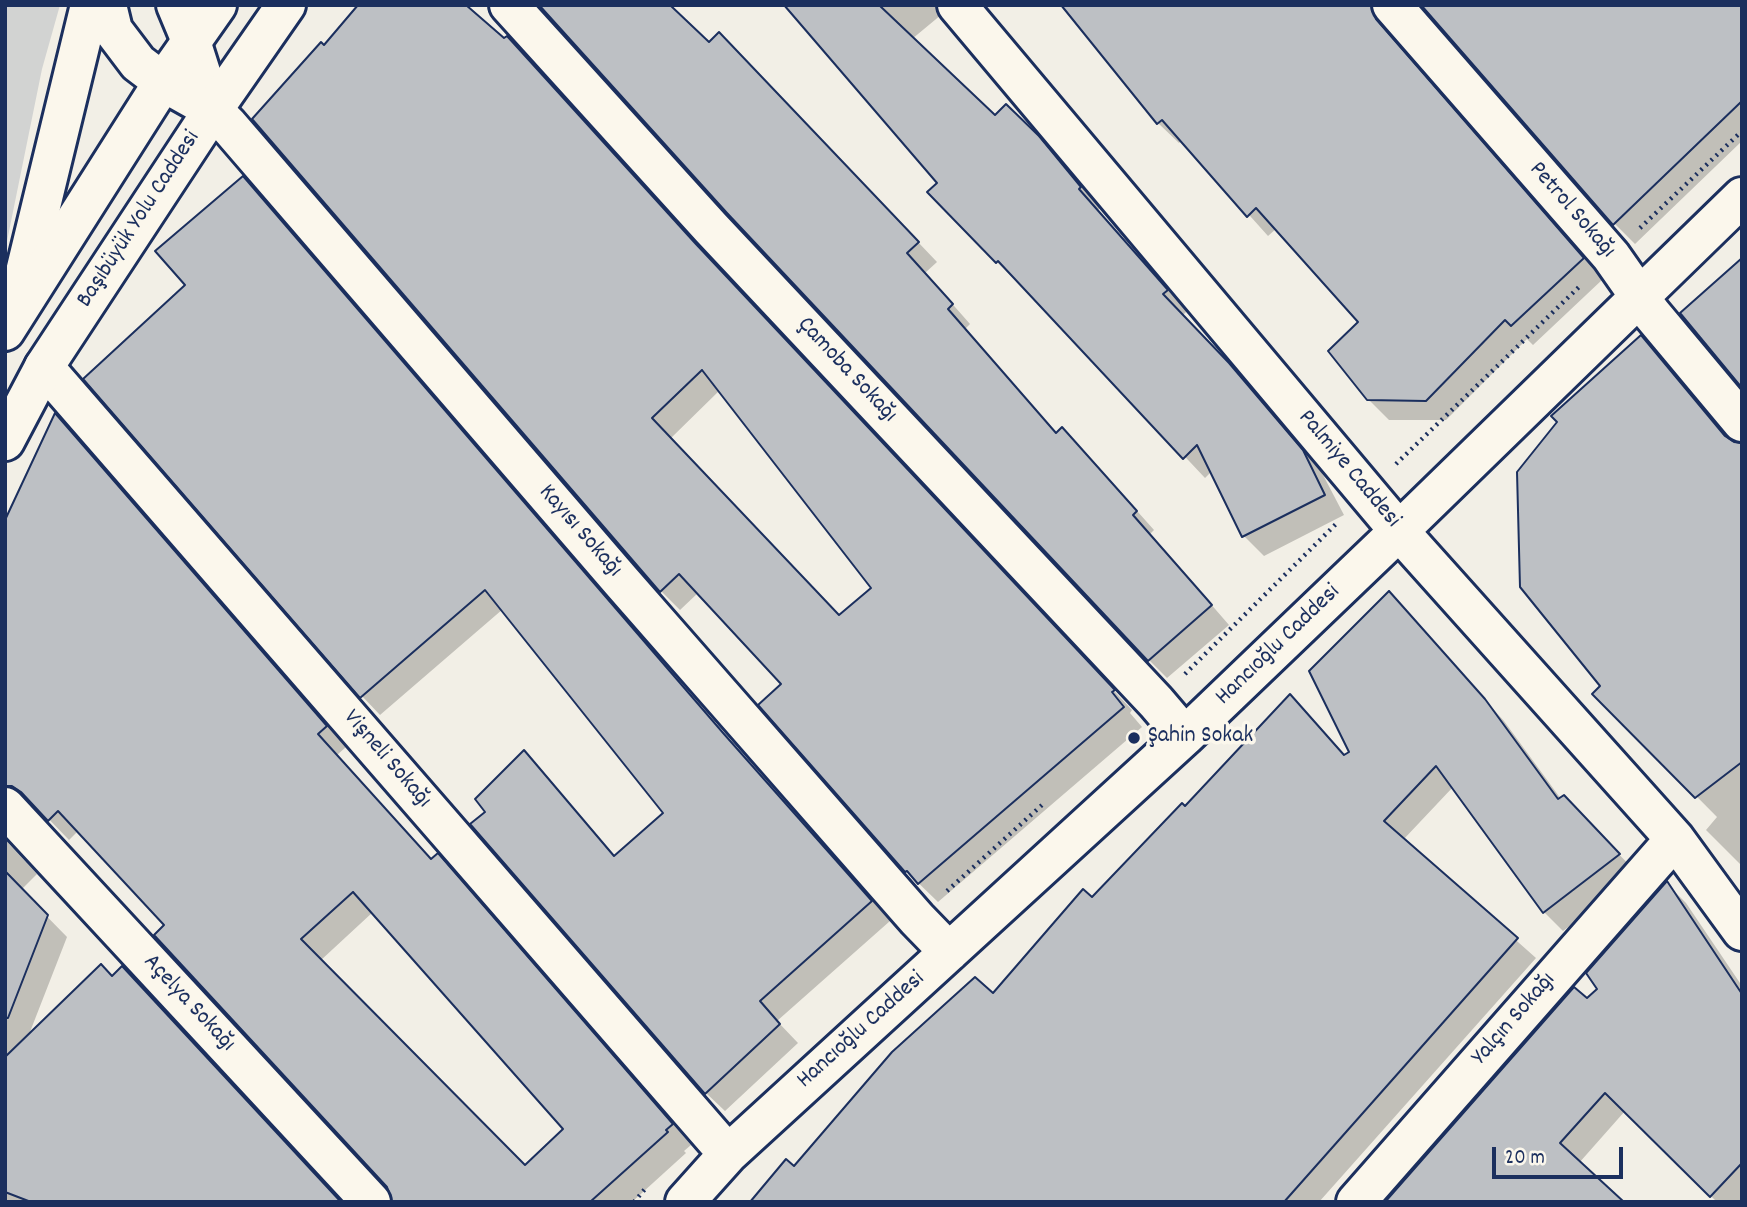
<!DOCTYPE html>
<html>
<head>
<meta charset="utf-8">
<style>
	body { margin:0 }
	#map { position:relative; width:1747px; height:1207px; overflow:hidden; background:#f2efe6; font-family:Dekko,sans-serif }
	canvas { display:block }
	.frame { position:absolute; inset:0; border:7px solid #1b2f5e; pointer-events:none }
	.scale { position:absolute; left:1492px; top:1147px; width:131px; height:32px; box-sizing:border-box; border:4px solid #1b2f5e; border-top:0; padding-left:9px; font-size:21px; line-height:24px; white-space:nowrap; color:#1b2f5e; -webkit-text-stroke:5px #fbf7ec; paint-order:stroke }
</style>
</head>
<body>
<div id="map">
<canvas width="1747" height="1207"></canvas>
<div class="frame"></div>
<div class="scale">20 m</div>
</div>
<script>
const context = document.querySelector('canvas').getContext('2d');
context.lineJoin = 'round';
function fill(path, color) {
  context.fillStyle = color;
  context.fill(path, 'evenodd');
}
function shape(rows) {
  const path = new Path2D();
  for (const r of rows) {
    path.moveTo(r[0], r[1]);
    for (let i = 2; i < r.length; i += 2) path.lineTo(r[i], r[i + 1]);
  }
  return path;
}
function strokePath(path, color, width, dash) {
  context.strokeStyle = color;
  context.lineWidth = width;
  context.lineCap = dash ? 'butt' : 'round';
  context.setLineDash(dash || []);
  context.stroke(path);
}
function write(font, color, halo, rows, align = 'center') {
  context.font = font + ' Dekko,sans-serif';
  context.lineWidth = 7;
  context.setLineDash([]);
  context.textBaseline = 'middle';
  context.strokeStyle = halo;
  context.fillStyle = color;
  for (const [text, x, y, turn = 0] of rows) {
    context.save();
    context.translate(x, y);
    context.rotate((+turn || 0) * Math.PI / 180);
    context.textAlign = isNaN(turn) ? turn : align;
    if (halo) context.strokeText(text, 0, 0);
    context.fillText(text, 0, 0);
    context.restore();
  }
}
fill(shape([
	[5,5,60,5,42,69,5,251]
]), '#d2d3d2');
fill(shape([
	[787,5,953,5,912,39,995,117,1006,106,1059,159,1100,208,1098,210,1187,311,1182,316,1249,386,1322,473,1344,515,1264,556,1244,536,1212,471,1205,478,1019,280,1017,282,997,262,939,183],
	[1064,5,1405,5,1390,30,1395,42,1603,279,1533,345,1527,339,1446,420,1389,420,1368,399,1361,322,1277,228,1268,236,1182,140,1179,143,1158,123],
	[1742,5,1742,141,1635,244,1615,224,1424,6],
	[709,45,738,53,937,262,925,273,970,324,965,329,1057,434,1062,429,1081,448,1154,530,1150,534,1229,625,1167,678,1149,660],
	[324,47,528,61,714,264,1132,710,1130,713,1142,727,938,902,906,871,783,684,699,592,680,610,661,591,254,119],
	[720,390,873,588,840,617,670,439],
	[243,178,261,197,743,755,890,921,777,1021,798,1043,725,1111,706,1093,487,812,524,752,615,857,665,813,503,609,380,715,362,696,187,285],
	[1641,338,1660,357,1733,444,1742,445,1742,866,1706,830,1717,817,1595,694,1603,686],
	[56,416,75,436,346,747,337,755,432,860,457,875,691,1145,684,1151,686,1153,632,1202,393,1202,388,1186,167,925,78,831,69,840,40,810,32,805,20,805,5,818,5,524],
	[373,912,565,1130,525,1168,320,961],
	[1389,593,1504,721,1561,799,1583,817,1638,874,1563,931,1544,912,1453,787,1403,840,1536,958,1319,1202,752,1202,794,1169,993,995,1185,809,1345,757,1351,753],
	[5,837,9,844,37,874,21,890,67,937,28,1037,327,1202,5,1202],
	[1667,884,1686,903,1742,986,1742,1202,1717,1202,1625,1111,1579,1163,1386,1202,1600,989]
]), '#0003');
const building = shape([
	[358,5,466,5,504,38,507,36,695,243,1115,690,1112,692,1124,707,918,884,907,871,905,872,758,705,781,684,679,574,660,592,252,119,321,42,324,45,358,5],
	[702,370,871,588,839,615,652,418,702,370],
	[539,5,670,5,709,42,719,32,919,242,907,253,953,304,948,309,1056,433,1062,427,1137,511,1133,515,1212,605,1148,661,727,213,539,5],
	[784,5,879,5,995,115,1006,104,1039,136,1081,187,1079,189,1168,290,1163,294,1229,363,1303,450,1325,495,1242,537,1197,445,1183,459,998,261,996,263,927,192,937,183,784,5],
	[1061,5,1371,5,1376,19,1584,258,1511,326,1505,320,1426,401,1367,400,1328,351,1358,322,1256,208,1247,217,1162,120,1157,124,1061,5],
	[1421,5,1742,5,1742,101,1613,225,1421,5],
	[243,176,724,734,872,901,760,1001,780,1024,705,1094,470,824,485,812,475,799,524,750,614,856,663,813,485,590,360,698,83,379,185,285,155,251,243,176],
	[1742,258,1742,388,1680,313,1742,258],
	[1641,335,1725,436,1734,442,1742,443,1742,762,1695,798,1592,694,1600,686,1520,587,1517,472,1557,422,1551,416,1641,335],
	[55,413,327,726,318,734,431,859,438,853,673,1124,666,1130,668,1132,590,1202,392,1202,387,1187,154,935,164,925,58,811,48,821,21,792,12,786,5,786,5,520,55,413],
	[353,892,563,1129,525,1165,301,939,353,892],
	[1389,591,1485,699,1558,799,1564,795,1620,854,1543,913,1436,766,1384,821,1518,938,1284,1202,750,1202,786,1159,794,1166,892,1052,975,977,993,993,1083,889,1092,897,1182,803,1185,806,1290,694,1344,755,1349,752,1309,671,1389,591],
	[5,871,48,915,8,1018,5,1018,5,871],
	[1667,881,1742,994,1742,1163,1710,1197,1605,1093,1560,1143,1624,1202,1385,1202,1574,987,1587,998,1597,989,1586,973,1667,881],
	[101,964,112,976,122,966,341,1202,31,1202,5,1192,5,1057,101,964]
]);
fill(building, '#bdc0c4');
strokePath(building, '#1b2f5e', 2);
const minor = shape([
	[107,5,113,30,138,63,163,82,213,110,228,125,621,581,917,919,949,952],
	[176,5,191,41,213,110],
	[509,5,711,228,1156,702,1185,736],
	[957,5,1399,531,1675,839,1742,931],
	[1392,5,1611,256,1651,313,1742,422],
	[16,309,90,5],
	[44,367,728,1154],
	[5,807,371,1202],
	[685,1202,728,1154,1185,736,1399,531,1742,197],
	[1356,1202,1675,839]
]);
const major = shape([
	[5,331,163,82,217,5],
	[5,441,44,367,213,110,286,5]
]);
strokePath(minor, '#1b2f5e', 44);
strokePath(major, '#1b2f5e', 44);
strokePath(shape([
	[1640,228,1742,131],
	[1396,464,1581,285],
	[1185,674,1338,522],
	[947,891,1042,805],
	[634,1202,645,1189]
]), '#1b2f5e', 4.5, [2, 5]);
strokePath(minor, '#fbf7ec', 38);
strokePath(major, '#fbf7ec', 38);
for (const [x, y, r, color] of [
	[1134,738,7,"#1b2f5e"]
]) {
  const dot = new Path2D();
  dot.arc(x, y, r, 0, 2 * Math.PI);
  context.fillStyle = color;
  context.fill(dot);
  strokePath(dot, '#fbf7ec', 2.5);
}
write('24px', '#1b2f5e', '#fbf7ec', [
	["Petrol Sokağı",1571,211,49],
	["Başıbüyük Yolu Caddesi",140,220,-57],
	["Çamoba Sokağı",846,371,47],
	["Palmiye Caddesi",1348,470,50],
	["Kayısı Sokağı",579,532,49],
	["Hancıoğlu Caddesi",1279,646,-44],
	["Vişneli Sokağı",386,760,49],
	["Açelya Sokağı",188,1004,47],
	["Yalçın Sokağı",1515,1020,-49],
	["Hancıoğlu Caddesi",862,1031,-42]
]);
write('24px', '#1b2f5e', '#fbf7ec', [
	["Şahin Sokak",1148,738]
], 'left');
</script>
</body>
</html>
